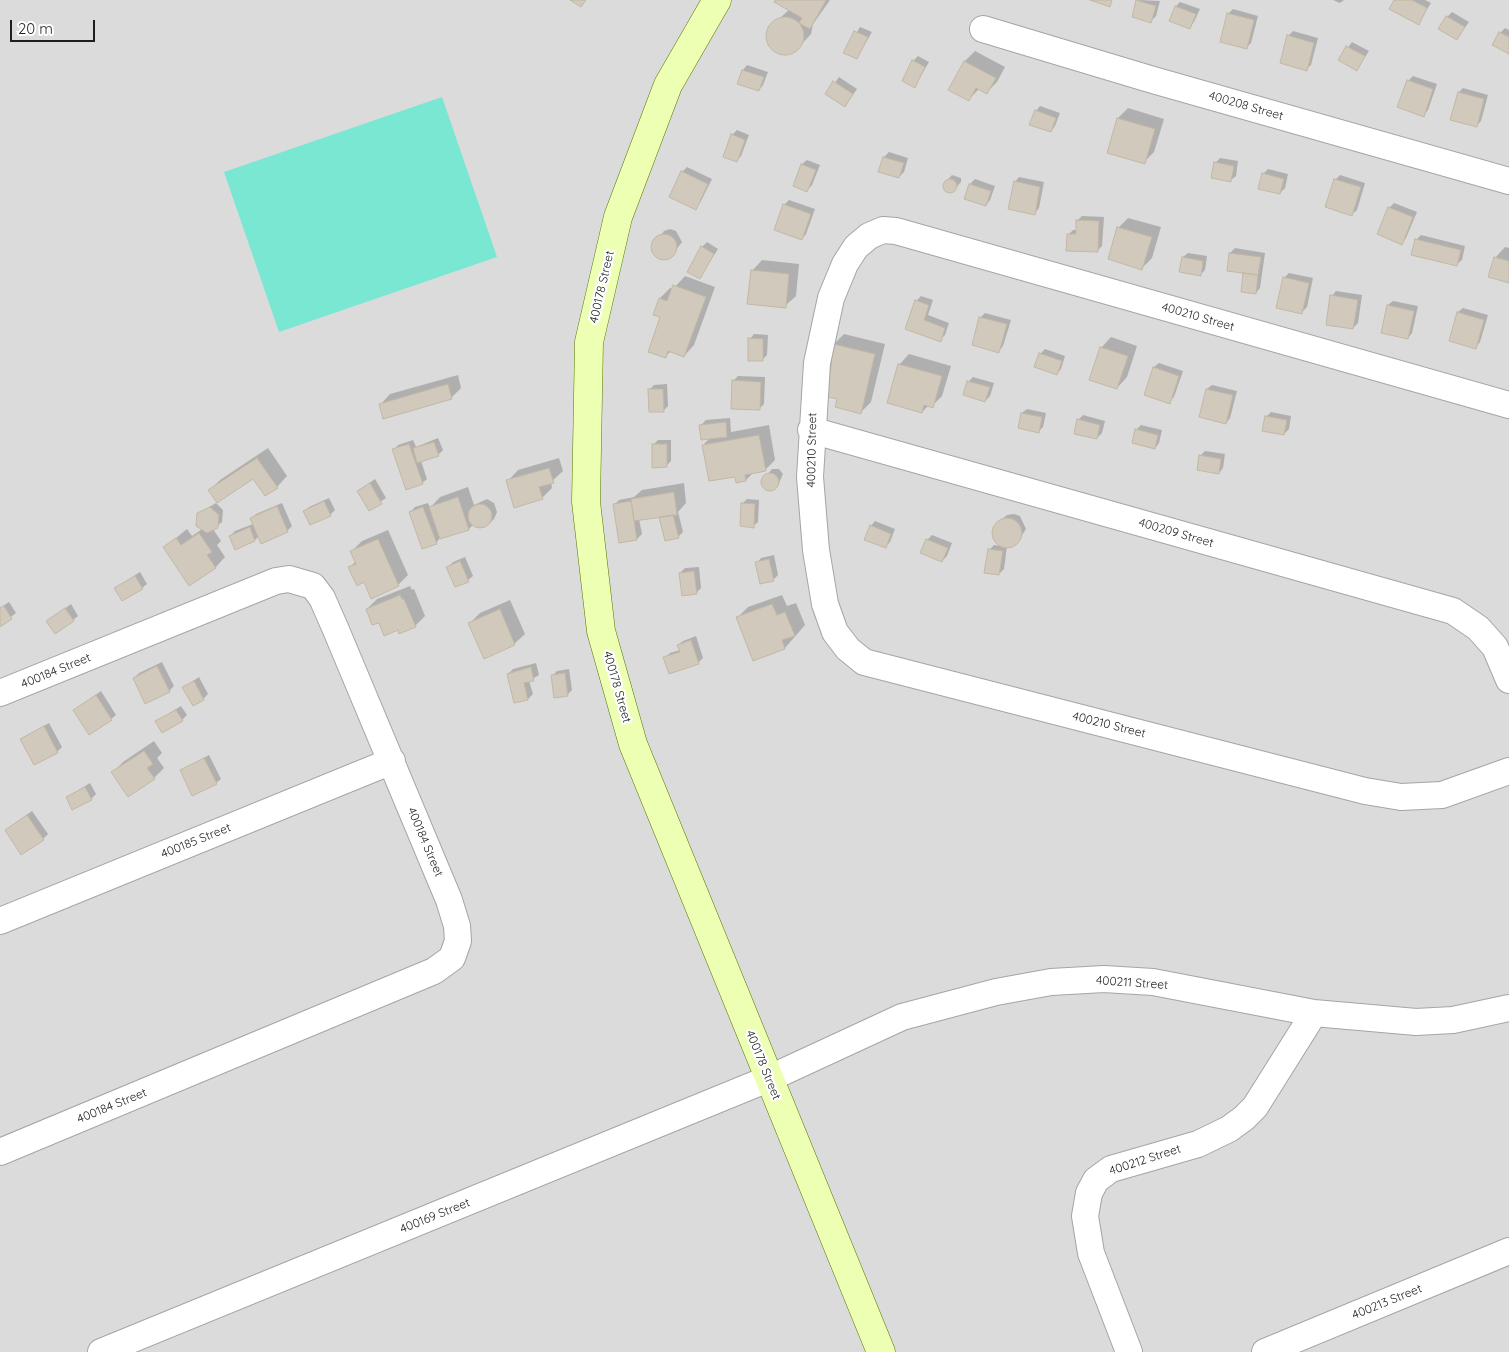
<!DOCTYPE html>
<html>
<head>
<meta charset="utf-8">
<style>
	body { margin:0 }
	#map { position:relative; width:1509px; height:1352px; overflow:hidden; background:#f0eee3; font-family:Quicksand,sans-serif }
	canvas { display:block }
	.scale { position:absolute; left:10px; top:20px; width:85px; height:22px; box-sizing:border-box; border:2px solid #1e1e1e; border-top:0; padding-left:6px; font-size:15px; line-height:18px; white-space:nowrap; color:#1e1e1e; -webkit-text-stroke:4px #fff; paint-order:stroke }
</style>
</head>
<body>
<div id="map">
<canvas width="1509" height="1352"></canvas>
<div class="scale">20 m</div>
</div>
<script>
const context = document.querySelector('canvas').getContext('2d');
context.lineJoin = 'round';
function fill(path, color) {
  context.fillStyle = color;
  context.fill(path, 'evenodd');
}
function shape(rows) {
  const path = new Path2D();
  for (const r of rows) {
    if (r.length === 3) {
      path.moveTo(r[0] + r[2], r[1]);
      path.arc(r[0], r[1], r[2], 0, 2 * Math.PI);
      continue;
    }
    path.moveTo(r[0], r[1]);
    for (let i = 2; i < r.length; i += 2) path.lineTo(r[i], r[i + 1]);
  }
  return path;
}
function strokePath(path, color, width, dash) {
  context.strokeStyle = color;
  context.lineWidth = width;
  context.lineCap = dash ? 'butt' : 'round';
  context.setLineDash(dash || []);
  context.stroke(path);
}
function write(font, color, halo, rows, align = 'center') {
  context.font = font + ' Quicksand,sans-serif';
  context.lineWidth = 4.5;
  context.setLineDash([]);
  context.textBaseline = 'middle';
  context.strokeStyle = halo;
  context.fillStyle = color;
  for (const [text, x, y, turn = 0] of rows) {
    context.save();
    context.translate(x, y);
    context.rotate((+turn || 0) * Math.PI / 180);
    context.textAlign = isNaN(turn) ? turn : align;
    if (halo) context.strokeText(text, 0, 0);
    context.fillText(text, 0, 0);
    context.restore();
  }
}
fill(shape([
	[0,0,1509,0,1509,1352,0,1352]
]), '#dcdbdb');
fill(shape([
	[442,97,497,257,279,332,224,172]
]), '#79e7d2');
fill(shape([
	[776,0,830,0,813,24,811,34,795,51,780,53,769,43,767,35,769,28,790,9],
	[1139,0,1160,1,1156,16,1151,21],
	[1333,0,1344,0,1340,3],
	[1396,0,1425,0,1431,3,1418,23],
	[1180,2,1200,9,1194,22,1190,27,1176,6],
	[1233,9,1258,16,1251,43,1247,47,1228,14],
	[1452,12,1469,22,1457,38,1447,17],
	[860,27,872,32,857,58,845,52],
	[1505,28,1509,30,1509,52,1500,33],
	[1293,31,1318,38,1311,65,1306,69,1288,36],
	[1352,42,1369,51,1357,69,1340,59],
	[975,51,1005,67,997,82,987,92,980,88,968,100,965,61],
	[918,56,929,62,915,86,913,61],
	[747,65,768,72,763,85,759,90,738,83,743,70],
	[1413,76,1437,84,1428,110,1424,115,1408,81],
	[839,77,857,89,845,106,827,94],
	[1463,88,1488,95,1481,121,1476,126,1459,92],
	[1040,106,1060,113,1055,126,1051,131,1036,111],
	[1128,108,1164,119,1154,152,1144,162,1108,152,1118,118],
	[737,130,749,135,741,156,736,161,732,135],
	[889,152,908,158,904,172,899,177,880,171,884,157],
	[1220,158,1238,161,1236,176,1231,180,1215,163],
	[807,160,820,165,812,185,807,190,794,185,802,164],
	[687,167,712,179,700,203,696,208,682,172],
	[1268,169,1288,174,1285,188,1280,193,1263,174],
	[952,175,961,178,961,182,953,191,948,192,945,189,944,184],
	[1340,175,1365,183,1357,210,1352,214,1335,180],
	[1019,177,1044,182,1039,208,1035,213,1015,182],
	[975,179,995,186,990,200,986,205,966,198,970,184],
	[789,200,815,209,806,234,802,239,784,205],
	[1394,203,1417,212,1406,238,1402,243,1389,208],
	[1082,216,1104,217,1102,246,1097,251,1068,235,1073,230,1077,230,1078,220],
	[1128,218,1161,227,1152,258,1142,268,1118,228],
	[670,229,676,231,682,242,670,258,657,258,652,247,664,231],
	[1421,235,1465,246,1462,260,1457,264,1416,240],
	[707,242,718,249,700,277,702,247],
	[1505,247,1509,248,1509,281,1495,258],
	[1235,248,1265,253,1260,288,1256,293,1244,272,1230,253],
	[1188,253,1207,256,1205,270,1200,275,1183,257],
	[762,260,799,264,796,296,785,306,752,271],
	[1289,273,1313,278,1307,307,1302,312,1284,278],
	[685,276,715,287,694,345,684,356,671,351,665,357,661,317,654,314,660,298,670,288,673,289],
	[1336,291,1362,295,1358,323,1353,328,1332,296],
	[921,296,933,300,928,315,949,323,945,335,940,340,906,328,916,301],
	[1393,301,1418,306,1412,333,1408,338,1388,305],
	[1463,308,1488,315,1480,342,1476,347,1458,312],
	[985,313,1011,320,1003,346,999,351,980,318],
	[754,334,768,335,767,355,762,360,750,339],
	[844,334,885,344,871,402,861,412,838,398,834,344],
	[1111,337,1137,346,1127,377,1117,388,1101,348],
	[1045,349,1065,356,1061,369,1057,374,1040,354],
	[909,354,951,366,942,396,932,406,929,405,922,412,899,365],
	[1159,363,1183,371,1174,397,1169,402,1154,367],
	[458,375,461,388,451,398,380,405,390,394],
	[738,376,765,377,764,404,759,409,733,381],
	[973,377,994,383,990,396,985,401,968,382],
	[667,384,668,406,663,411,649,390,654,385],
	[1212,385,1237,391,1230,418,1226,423,1207,389],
	[1027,409,1046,413,1043,427,1039,431,1022,413],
	[1271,412,1291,416,1289,429,1284,434,1266,417],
	[1083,415,1105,421,1102,433,1097,438,1078,420],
	[730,418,731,432,769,425,775,460,765,470,754,472,746,480,736,475,703,445,711,437,701,425,706,420],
	[1141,425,1162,430,1159,443,1155,448,1133,443,1137,429],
	[438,438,443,450,438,455,421,461,427,479,422,483,394,450,398,445,413,440,416,447],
	[658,440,671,440,671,461,666,466,653,445],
	[268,448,287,476,277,487,254,477,210,490,220,480],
	[1205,451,1225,454,1223,468,1219,473,1200,456],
	[559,458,563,471,551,482,552,488,542,498,508,481,518,470],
	[772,469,779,469,783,474,779,483,774,489,767,489,762,485,763,480],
	[375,479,386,498,369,509,358,491],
	[684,483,686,503,678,512,683,532,678,537,660,516,639,519,642,534,637,539,614,505,619,500,634,497,642,490],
	[468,487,474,505,487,499,494,503,497,512,494,519,489,524,480,528,473,525,469,529,440,538,436,543,410,512,415,507,428,503,430,508,440,497],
	[329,498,335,510,330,515,305,511,309,507],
	[747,499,759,500,758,522,753,526,742,504],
	[216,503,223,510,222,522,213,529,221,541,217,545,225,557,215,568,165,547,187,529,192,536,202,529,199,513],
	[282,503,292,526,287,531,259,536,255,540,230,536,235,531,253,524,251,519,256,514],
	[1014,514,1020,516,1026,529,1018,541,1007,546,1004,569,999,574,989,550,994,545,1001,546,994,539,993,531,1001,520,1007,515],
	[875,521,895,529,890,542,885,547,871,526],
	[388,530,408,575,398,585,365,581,350,567,356,561,352,551,362,541],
	[932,535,952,543,947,556,942,561,927,540],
	[774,555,778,575,773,580,757,563,761,558],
	[465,557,473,576,468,580,448,567,453,562],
	[699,567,701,588,696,593,680,573,685,568],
	[140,572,147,584,142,588,116,588],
	[410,586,412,590,414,589,425,616,415,626,398,628,379,621,367,609,377,599],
	[782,595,787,606,796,603,805,625,785,648,738,617,748,607],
	[510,600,525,634,514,644,470,623,480,613],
	[9,602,16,613,0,625,0,608],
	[71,604,78,616,73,620,48,621],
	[696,636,703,658,698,663,665,658,670,653,680,650,678,645,683,641],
	[162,662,174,686,169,691,146,702,134,678,139,673],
	[536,663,539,675,529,681,533,694,528,699,515,702,508,674,513,669],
	[569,669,572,690,567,695,552,676,557,671],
	[199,677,208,694,203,699,184,687],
	[101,691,116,715,111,719,75,710],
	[181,706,187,715,182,720,157,721],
	[49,723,62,747,57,752,21,739],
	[154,741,162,753,157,758,164,768,154,778,113,772,123,762],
	[209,755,221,779,216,783,181,771],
	[90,783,96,794,91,799,67,797],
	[32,811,48,834,43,839,6,830]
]), '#0003');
const building = shape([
	[570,0,586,0,581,7,570,0],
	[775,0,826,0,810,29,799,23,802,18,774,2,775,0],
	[1090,0,1112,0,1110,7,1090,0],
	[1136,0,1156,6,1151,23,1132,17,1136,0],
	[1394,0,1412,0,1427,8,1419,25,1389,9,1394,0],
	[1175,6,1196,14,1190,29,1169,21,1175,6],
	[1227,13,1254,20,1247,49,1220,42,1227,13],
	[1446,16,1465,27,1457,40,1438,29,1446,16],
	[785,36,19],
	[854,31,868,37,857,59,843,53,854,31],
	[1499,32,1509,37,1509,54,1492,45,1499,32],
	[1287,35,1314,43,1307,71,1280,63,1287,35],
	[1346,46,1365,56,1357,71,1338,60,1346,46],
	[912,60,925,67,915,88,902,81,912,60],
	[964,61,996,78,987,94,976,88,969,101,948,90,964,61],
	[742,70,764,77,759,91,737,84,742,70],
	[1407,80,1433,89,1424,117,1397,107,1407,80],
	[833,81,853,94,845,107,825,94,833,81],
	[1458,92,1484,99,1477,127,1450,120,1458,92],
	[1035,110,1056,118,1051,132,1029,125,1035,110],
	[1117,118,1155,129,1145,164,1107,153,1117,118],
	[731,134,745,140,737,162,723,157,731,134],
	[883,157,904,163,899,178,878,172,883,157],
	[1214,162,1234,166,1231,182,1211,178,1214,162],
	[801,164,816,170,807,192,793,186,801,164],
	[681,171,708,184,696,210,669,197,681,171],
	[1262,173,1284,179,1280,194,1258,189,1262,173],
	[950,186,7],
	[1334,179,1361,187,1352,216,1325,207,1334,179],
	[1014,181,1040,187,1035,215,1008,209,1014,181],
	[969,184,991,191,986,206,964,199,969,184],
	[783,204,811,214,802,240,774,230,783,204],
	[1388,207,1413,217,1402,245,1377,234,1388,207],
	[1076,220,1099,221,1098,252,1066,251,1067,234,1076,234,1076,220],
	[1117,227,1152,237,1142,270,1108,259,1117,227],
	[664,247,13],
	[1415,239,1461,250,1457,266,1411,255,1415,239],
	[701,246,714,254,700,279,687,272,701,246],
	[1229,253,1261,257,1258,275,1227,271,1229,253],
	[1182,257,1203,261,1201,276,1179,272,1182,257],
	[1494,257,1509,261,1509,283,1488,277,1494,257],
	[751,270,789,274,786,308,747,304,751,270],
	[1243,273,1258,275,1256,294,1241,292,1243,273],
	[1283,277,1309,283,1302,314,1276,308,1283,277],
	[673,285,706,297,684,357,668,351,666,358,648,352,660,317,653,315,659,298,667,301,673,285],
	[1330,295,1358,300,1353,329,1326,325,1330,295],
	[915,300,929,305,924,320,945,328,941,342,905,329,915,300],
	[1387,305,1414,311,1408,339,1381,333,1387,305],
	[1457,312,1484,320,1476,349,1449,341,1457,312],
	[979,317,1007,324,999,353,972,345,979,317],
	[748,338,763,339,763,361,748,361,748,338],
	[833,344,875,354,861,414,835,407,837,399,824,396,832,362,829,361,833,344],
	[1100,347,1128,356,1117,389,1089,380,1100,347],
	[1039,353,1062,361,1057,375,1034,367,1039,353],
	[898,364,942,376,933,408,924,405,922,413,887,403,898,364],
	[1153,367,1179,376,1170,404,1144,395,1153,367],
	[732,380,761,382,760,410,731,409,732,380],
	[967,381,990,387,985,402,963,395,967,381],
	[448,384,452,399,383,419,379,404,448,384],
	[648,389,663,389,664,412,649,412,648,389],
	[1206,389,1233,395,1226,424,1199,417,1206,389],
	[1021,413,1042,417,1039,433,1018,428,1021,413],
	[1265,416,1287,420,1284,435,1262,431,1265,416],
	[1077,419,1100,425,1097,439,1074,434,1077,419],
	[726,422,727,437,701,440,699,425,726,422],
	[1135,429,1158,435,1155,449,1132,443,1135,429],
	[759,435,766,471,745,475,746,481,736,483,735,477,709,481,702,445,759,435],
	[434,442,439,456,417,463,413,448,434,442],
	[409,444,423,484,406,490,392,449,409,444],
	[652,444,667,444,667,467,652,468,652,444],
	[1199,455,1221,459,1219,474,1197,470,1199,455],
	[257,458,278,488,265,496,253,479,217,503,208,490,257,458],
	[549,468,554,483,539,487,543,499,514,508,506,480,549,468],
	[770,482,9],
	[370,483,382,504,369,511,357,491,370,483],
	[674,492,677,515,634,521,631,499,674,492],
	[458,497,469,530,440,539,429,507,458,497],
	[324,501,331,516,310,525,303,511,324,501],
	[631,501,637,540,619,543,613,504,631,501],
	[741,503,755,504,754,528,740,526,741,503],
	[480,516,12],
	[277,506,288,532,261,544,250,518,277,506],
	[210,507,219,515,218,528,207,533,196,526,197,513,210,507],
	[423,507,437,544,422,549,409,512,423,507],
	[673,515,679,538,665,541,659,517,673,515],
	[1007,533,15],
	[870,525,891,534,886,548,864,540,870,525],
	[250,527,255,541,235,550,229,536,250,527],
	[199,533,212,552,207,555,216,568,189,586,163,547,176,538,181,545,199,533],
	[378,539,399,586,371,599,364,582,357,586,348,567,356,564,350,551,378,539],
	[926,539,948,548,942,562,920,553,926,539],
	[988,549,1003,551,999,575,984,573,988,549],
	[769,559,774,581,760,584,755,562,769,559],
	[460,561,469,582,455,587,446,567,460,561],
	[694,571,697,594,682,596,679,573,694,571],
	[135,576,143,589,122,601,114,588,135,576],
	[400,595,402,599,404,599,416,627,399,634,398,630,384,636,379,623,372,625,366,609,400,595],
	[772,604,777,615,785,612,795,636,782,640,785,649,753,661,736,617,772,604],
	[4,606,12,619,0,627,0,608,4,606],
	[65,608,74,621,55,634,46,621,65,608],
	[500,609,515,645,484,659,468,623,500,609],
	[691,640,699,664,669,674,663,657,680,652,677,645,691,640],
	[157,666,170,692,145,704,133,678,157,666],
	[531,667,534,681,524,683,528,700,514,703,507,674,531,667],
	[565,673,568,696,554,698,551,675,565,673],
	[194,681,204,700,193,706,182,687,194,681],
	[96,695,112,720,89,735,73,710,96,695],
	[176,710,183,721,162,733,155,721,176,710],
	[44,726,58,753,34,765,20,739,44,726],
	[144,751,153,764,147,768,155,779,128,797,111,772,144,751],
	[204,758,217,784,192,796,180,770,204,758],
	[85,787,92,800,72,810,66,797,85,787],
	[27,815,44,840,21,855,5,830,27,815]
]);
fill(building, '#d1c9bc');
strokePath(building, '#c3b8a4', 1);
const street = shape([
	[983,29,1153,80,1509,181],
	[1509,405,896,231,883,230,869,236,856,247,845,264,831,298,817,363,810,477,816,550,825,604,835,632,848,649,864,662,1365,791,1401,797,1442,795,1509,771],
	[811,430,1453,611,1478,628,1495,647,1509,680],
	[0,693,276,581,289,579,313,586,322,598,336,630,449,900,457,926,458,941,452,958,434,971,0,1152],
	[0,921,392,761],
	[101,1352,768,1079,902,1017,996,992,1051,982,1104,979,1153,982,1314,1013,1416,1022,1453,1020,1509,1008],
	[1129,1352,1091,1253,1085,1216,1089,1193,1096,1180,1111,1169,1198,1144,1229,1129,1244,1118,1255,1107,1314,1013],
	[1265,1352,1509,1251]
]);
const secondary = shape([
	[717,0,668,85,618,217,589,342,586,502,601,631,633,744,881,1352]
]);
strokePath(street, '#a5a5a5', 28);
strokePath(secondary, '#567a00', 29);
strokePath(street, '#fff', 26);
strokePath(secondary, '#ecffb2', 28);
write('12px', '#1e1e1e', '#fff', [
	["400208 Street",1246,106,16],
	["400178 Street",602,287,-77],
	["400210 Street",1198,317,16],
	["400210 Street",812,450,-89],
	["400209 Street",1176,533,16],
	["400184 Street",56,671,-22],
	["400178 Street",617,687,74],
	["400210 Street",1109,725,14],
	["400185 Street",196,841,-22],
	["400184 Street",425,842,67],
	["400211 Street",1132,983,4],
	["400178 Street",763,1065,68],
	["400184 Street",112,1106,-22],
	["400212 Street",1145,1160,-18],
	["400169 Street",435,1216,-22],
	["400213 Street",1387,1302,-22]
]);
</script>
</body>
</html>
